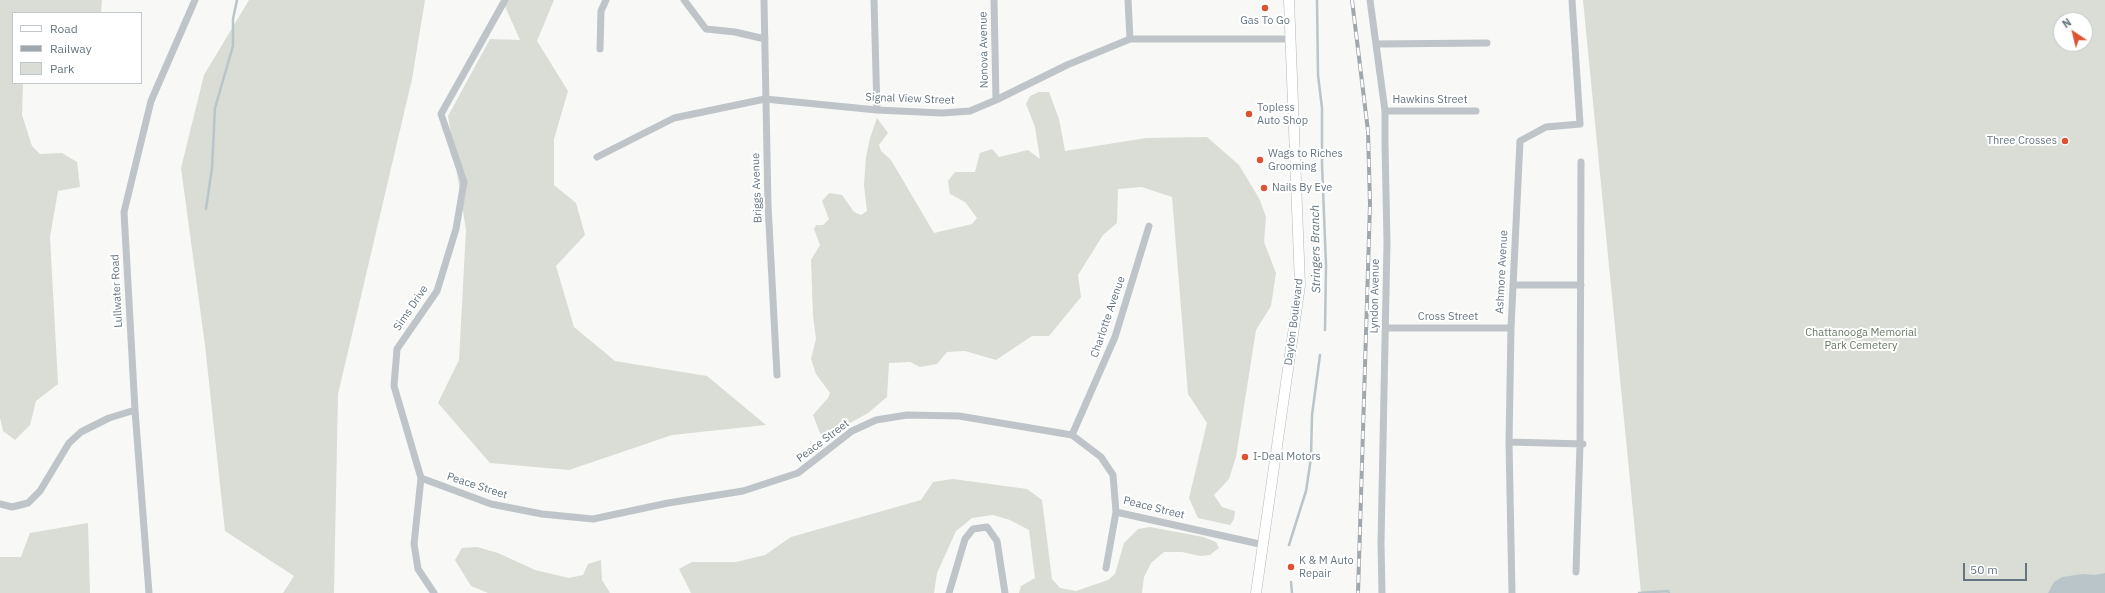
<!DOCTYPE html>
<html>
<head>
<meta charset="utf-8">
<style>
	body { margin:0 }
	#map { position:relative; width:2105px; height:593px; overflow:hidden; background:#f8f8f6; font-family:"IBM Plex Sans",sans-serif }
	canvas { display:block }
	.legend { position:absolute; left:12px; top:12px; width:130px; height:72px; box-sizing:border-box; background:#fff; border:1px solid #c1c8cc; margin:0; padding:5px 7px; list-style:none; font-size:12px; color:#657580 }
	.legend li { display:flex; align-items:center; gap:8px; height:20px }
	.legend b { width:20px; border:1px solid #c1c8cc }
	.north { position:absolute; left:2053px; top:12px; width:40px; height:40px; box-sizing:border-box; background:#fff; border:1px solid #c1c8cc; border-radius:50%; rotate:325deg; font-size:11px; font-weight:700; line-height:16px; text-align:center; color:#657580 }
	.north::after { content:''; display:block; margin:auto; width:14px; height:18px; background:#dc5332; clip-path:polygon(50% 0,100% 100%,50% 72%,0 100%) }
	.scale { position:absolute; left:1963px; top:563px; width:64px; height:18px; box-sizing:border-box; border:2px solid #657580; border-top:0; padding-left:5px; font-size:12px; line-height:14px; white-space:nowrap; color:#657580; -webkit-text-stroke:3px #fff; paint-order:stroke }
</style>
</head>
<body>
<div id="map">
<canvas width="2105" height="593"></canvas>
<ul class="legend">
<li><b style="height:5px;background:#fff"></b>Road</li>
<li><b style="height:5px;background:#a1a8ad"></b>Railway</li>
<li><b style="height:11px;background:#d9ddd5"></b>Park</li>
</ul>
<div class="north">N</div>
<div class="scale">50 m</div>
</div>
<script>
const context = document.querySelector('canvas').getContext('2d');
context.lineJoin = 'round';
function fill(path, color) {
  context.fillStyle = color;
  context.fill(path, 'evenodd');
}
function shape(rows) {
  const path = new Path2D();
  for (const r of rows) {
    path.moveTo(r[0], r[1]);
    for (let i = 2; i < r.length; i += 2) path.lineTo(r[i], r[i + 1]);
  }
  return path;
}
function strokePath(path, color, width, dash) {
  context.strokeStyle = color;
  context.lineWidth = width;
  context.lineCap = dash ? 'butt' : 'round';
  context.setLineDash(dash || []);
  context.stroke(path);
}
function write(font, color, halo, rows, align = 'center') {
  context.font = font + ' "IBM Plex Sans",sans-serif';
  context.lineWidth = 4;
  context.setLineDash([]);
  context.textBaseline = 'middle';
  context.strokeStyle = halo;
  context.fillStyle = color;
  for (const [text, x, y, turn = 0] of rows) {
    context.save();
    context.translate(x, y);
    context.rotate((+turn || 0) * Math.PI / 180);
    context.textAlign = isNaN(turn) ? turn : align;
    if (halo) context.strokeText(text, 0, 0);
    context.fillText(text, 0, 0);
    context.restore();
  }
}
fill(shape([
	[0,0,102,0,101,13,13,13,13,83,23,83,22,115,32,146,40,154,62,153,77,162,80,187,58,191,50,237,58,384,36,401,30,425,15,440,3,431,0,418],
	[249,0,425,0,412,79,338,394,334,593,283,593,294,576,225,531,205,345,181,168,204,75],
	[505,0,554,0,537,41,568,91,554,139,554,185,576,203,585,235,556,266,574,327,615,361,707,376,766,425,672,435,569,470,490,463,438,403,459,360,466,230,448,116,490,39,520,40,504,4],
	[1583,0,2105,0,2105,593,1641,593],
	[2061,20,2085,20,2085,44,2061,44],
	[1039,92,1049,92,1059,119,1065,151,1146,138,1207,137,1239,165,1260,200,1266,217,1264,242,1276,273,1271,306,1256,330,1236,457,1229,479,1214,495,1222,507,1235,511,1234,519,1230,525,1198,518,1189,498,1207,423,1188,394,1172,197,1142,187,1118,189,1117,223,1103,235,1078,275,1081,297,1049,336,1032,336,996,360,965,351,947,352,937,364,920,367,910,362,889,363,887,397,868,413,825,437,820,433,813,415,828,398,830,393,816,374,811,359,816,339,813,315,811,260,820,245,814,229,816,225,823,225,829,219,822,201,829,193,842,195,854,212,861,215,867,211,864,185,866,157,870,138,877,118,888,133,879,145,881,151,891,160,934,233,972,224,977,218,965,202,950,194,948,181,955,172,975,172,980,153,992,149,999,157,1028,150,1040,159,1035,127,1026,104,1030,96],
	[953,479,1027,489,1042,500,1052,579,1060,588,1076,591,1108,580,1115,574,1124,543,1138,529,1150,527,1203,537,1216,542,1219,548,1210,555,1200,556,1182,552,1164,552,1151,563,1144,577,1142,593,1019,593,1021,586,1035,578,1029,530,1010,520,993,515,972,518,956,531,937,573,934,593,691,593,679,569,692,562,736,562,765,555,791,537,921,500,933,482],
	[88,523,90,593,0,593,0,557,21,557,30,533],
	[477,547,498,553,535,570,569,578,583,575,588,564,601,560,602,580,610,593,488,593,471,586,455,560,462,548]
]), '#d9ddd5');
fill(shape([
	[2105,573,2105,593,2048,593,2054,582,2062,577,2083,574,2095,575]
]), '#b9c5c9');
strokePath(shape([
	[1317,0,1318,75,1322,108,1322,164,1326,265,1325,330],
	[206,209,212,168,215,108,233,46,233,19,237,0],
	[1289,545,1306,491,1311,458,1312,415,1320,355],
	[1291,582,1292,593],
	[1639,593,1668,591,1669,593]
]), '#b9c5c9', 2.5);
const secondary = shape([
	[1256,593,1300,285,1289,0]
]);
strokePath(secondary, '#b2b8bc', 11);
strokePath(shape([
	[684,0,706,29,735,32,765,39],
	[764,0,768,205,777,375],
	[874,0,877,110],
	[994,0,996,100],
	[1128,0,1130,39],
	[1370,0,1385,111,1385,144,1387,242,1381,543,1382,593],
	[1376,44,1487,43],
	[600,49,601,11,606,0],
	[1385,111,1476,111],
	[597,157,674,118,765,99,877,110,942,113,970,111,996,100,1067,65,1130,39,1290,39],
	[1513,285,1581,285],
	[1386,328,1511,328],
	[1072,435,1115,337,1149,226],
	[1509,442,1583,444],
	[421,478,491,504,542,514,593,519,668,503,743,491,798,473,852,431,876,420,907,415,959,416,1072,435,1101,457,1113,475,1116,512,1264,545],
	[0,504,12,507,28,503,40,491,69,443,81,432,109,418,135,410],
	[1106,568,1116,512],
	[1576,572,1580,444,1581,162],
	[149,593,135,410,124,212,151,101,195,0],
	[434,593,418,569,414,544,421,478,394,386,397,349,437,291,456,229,464,182,441,114,505,0],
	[949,593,965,539,973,529,987,527,997,541,1005,593],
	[1512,593,1509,442,1511,328,1520,141,1546,127,1580,124,1572,0]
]), '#bfc4c8', 7);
strokePath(secondary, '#fff', 10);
const rail = shape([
	[1352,0,1368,131,1370,204,1358,593]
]);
strokePath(rail, '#a1a8ad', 4);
strokePath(rail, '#fff', 2.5, [8]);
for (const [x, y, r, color] of [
	[1265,8,4,"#dc5332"],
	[1249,114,4,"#dc5332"],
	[2065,141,4,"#dc5332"],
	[1260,160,4,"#dc5332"],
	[1264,188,4,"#dc5332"],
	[1245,457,4,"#dc5332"],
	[1291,567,4,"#dc5332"]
]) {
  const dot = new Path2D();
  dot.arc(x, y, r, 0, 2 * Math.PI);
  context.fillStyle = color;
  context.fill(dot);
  strokePath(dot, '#fff', 1.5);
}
write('11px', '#657580', '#fff', [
	["Gas To Go",1265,21,"center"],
	["Topless",1257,108],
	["Auto Shop",1257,121],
	["Three Crosses",2057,141,"right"],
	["Wags to Riches",1268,154],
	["Grooming",1268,167],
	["Nails By Eve",1272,188],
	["I-Deal Motors",1253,457],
	["K & M Auto",1299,561],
	["Repair",1299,574]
], 'left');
write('11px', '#657580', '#fff', [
	["Nonova Avenue",984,50,-91],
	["Signal View Street",910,99,2],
	["Hawkins Street",1430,100],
	["Briggs Avenue",757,188,-92],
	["Ashmore Avenue",1502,272,-87],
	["Lullwater Road",117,291,-93],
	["Lyndon Avenue",1375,296,-89],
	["Sims Drive",411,308,-56],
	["Charlotte Avenue",1108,317,-71],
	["Cross Street",1448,317],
	["Dayton Boulevard",1294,322,-83],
	["Peace Street",823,441,-37],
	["Peace Street",477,486,18],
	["Peace Street",1154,508,14]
]);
write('11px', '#687863', '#fff', [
	["Chattanooga Memorial",1861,333],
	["Park Cemetery",1861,346]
]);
write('italic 12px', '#5f747a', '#fff', [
	["Stringers Branch",1316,249,-91]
]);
</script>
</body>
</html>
